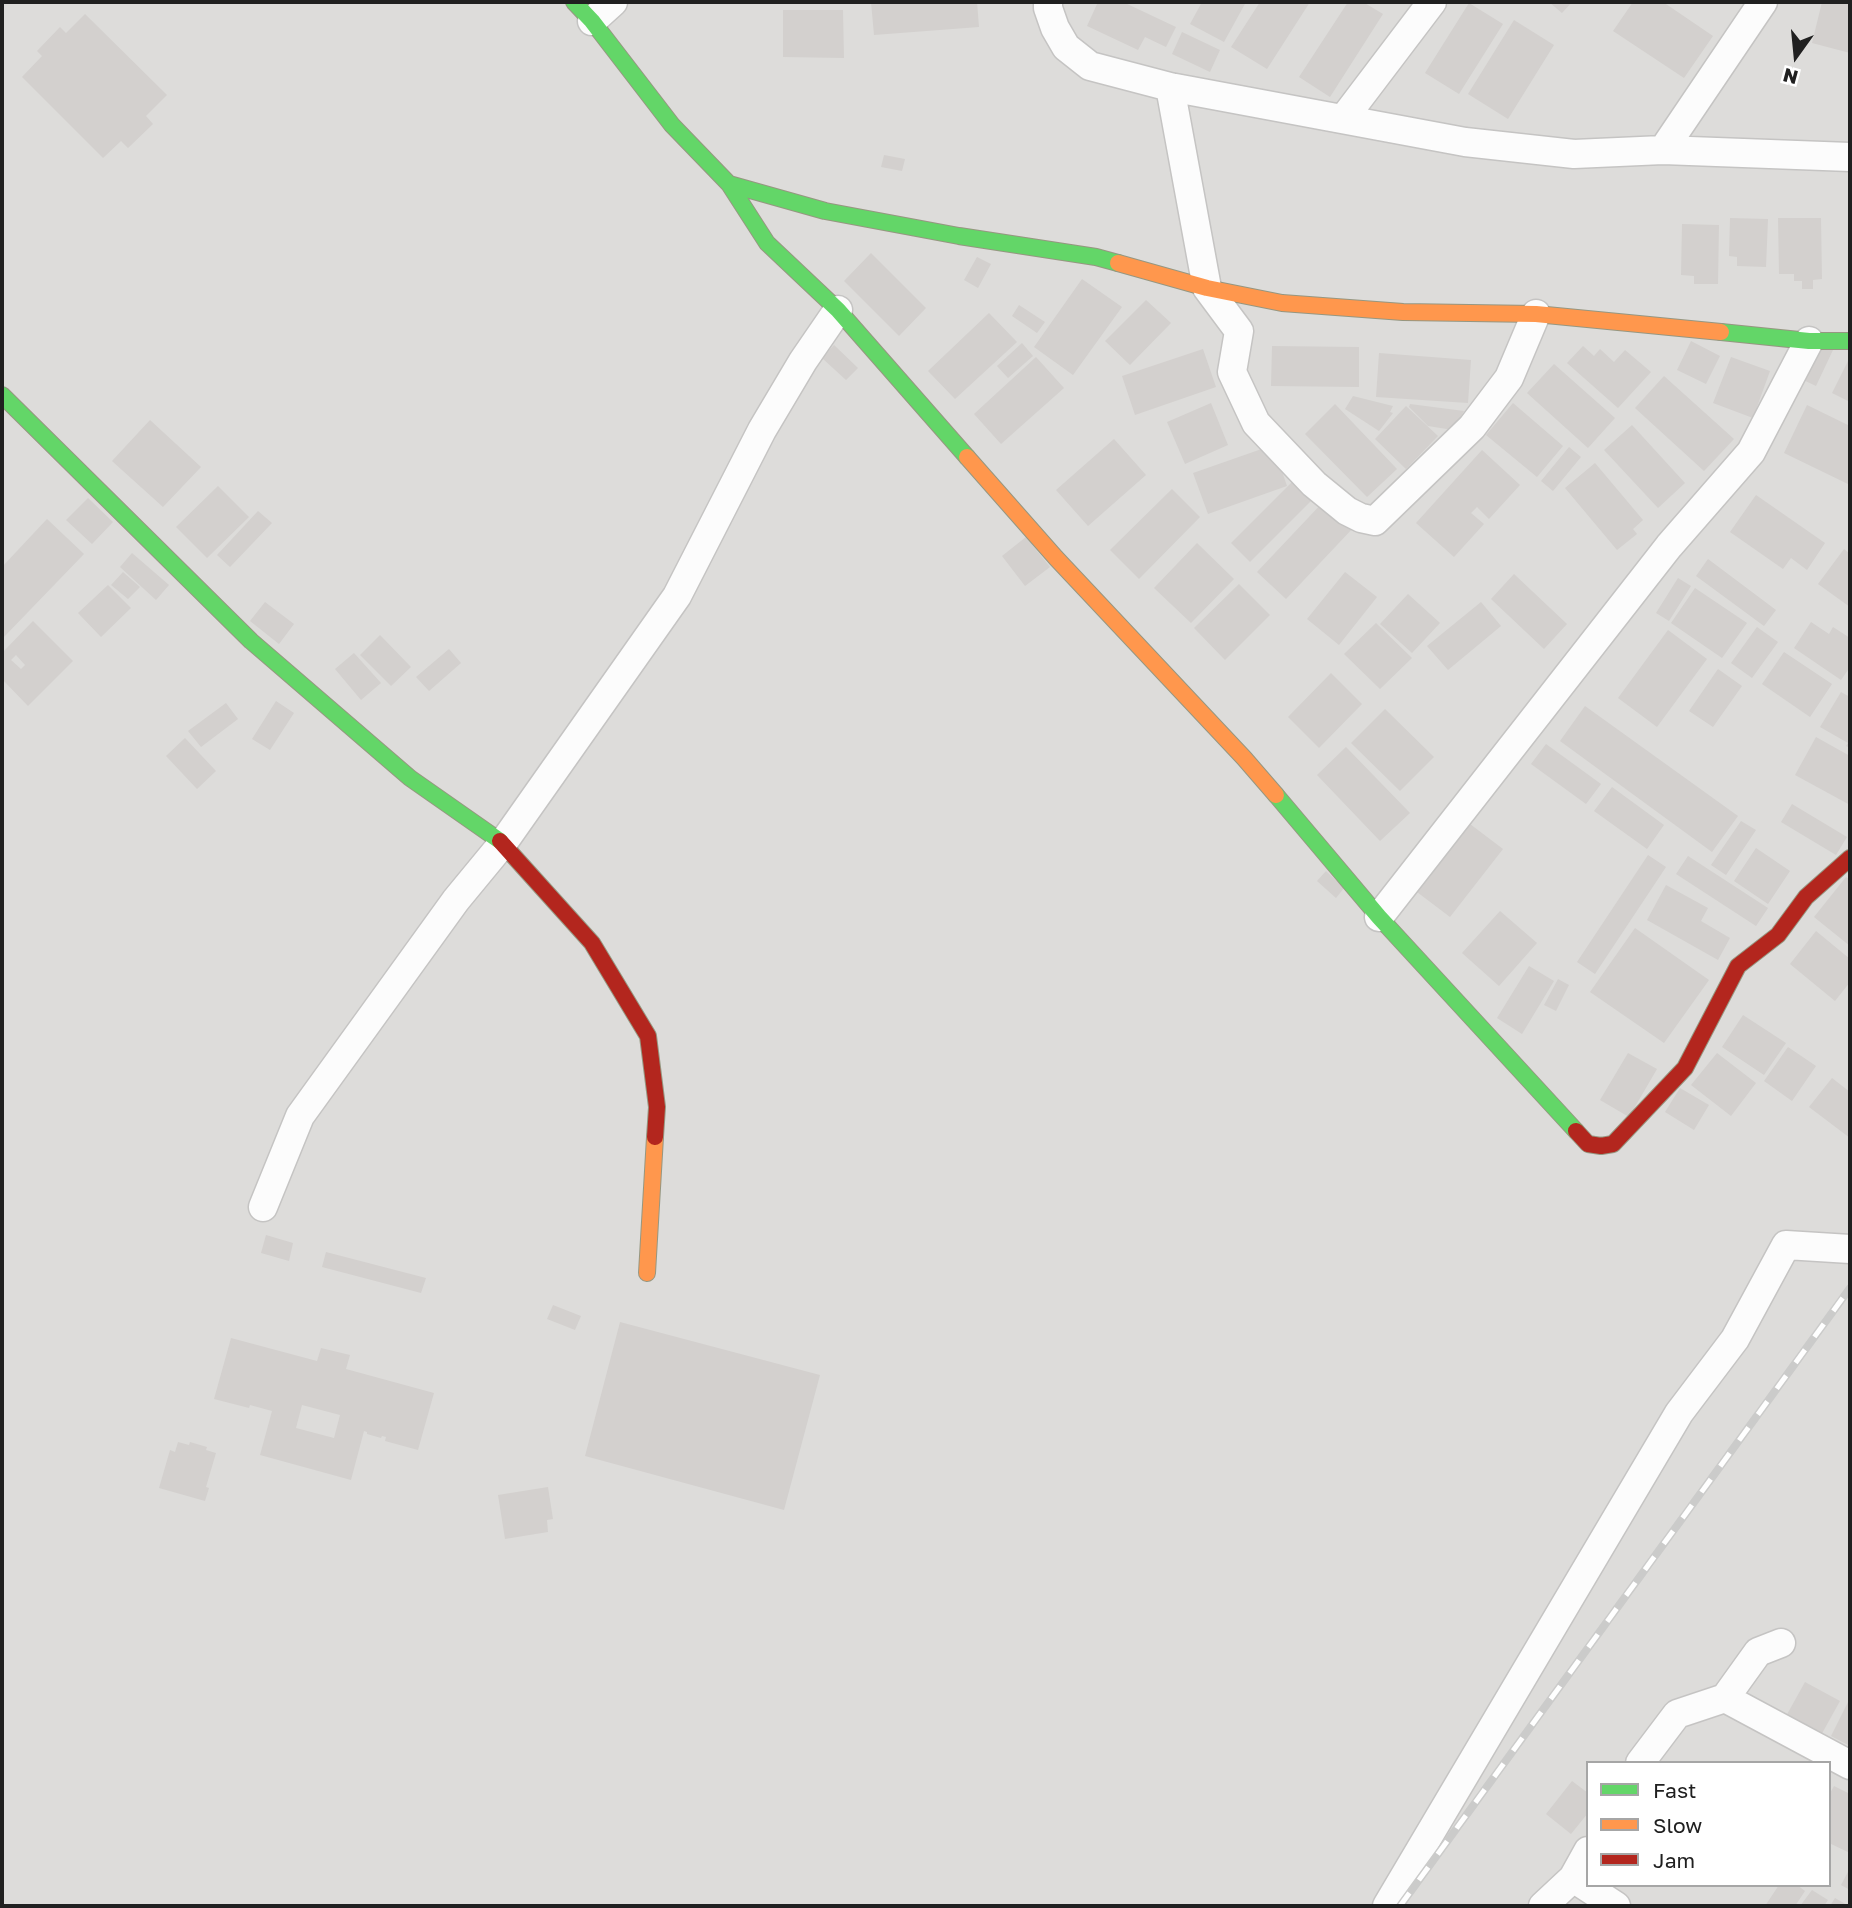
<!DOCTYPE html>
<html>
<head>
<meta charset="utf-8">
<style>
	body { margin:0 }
	#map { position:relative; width:1852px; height:1908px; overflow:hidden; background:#eeece9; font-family:"Golos Text",sans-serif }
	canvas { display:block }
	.frame { position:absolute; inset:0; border:4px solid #202020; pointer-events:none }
	.legend { position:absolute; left:1586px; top:1761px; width:245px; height:126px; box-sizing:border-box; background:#fff; border:2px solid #a6a6a6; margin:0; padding:9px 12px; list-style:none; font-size:21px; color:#202020 }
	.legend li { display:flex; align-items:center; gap:14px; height:35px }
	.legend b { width:35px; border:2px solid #a6a6a6 }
	.north { position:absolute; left:1761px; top:21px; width:70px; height:70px; -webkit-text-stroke:5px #fff; paint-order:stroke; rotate:195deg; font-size:19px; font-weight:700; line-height:28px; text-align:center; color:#202020 }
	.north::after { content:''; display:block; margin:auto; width:24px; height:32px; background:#202020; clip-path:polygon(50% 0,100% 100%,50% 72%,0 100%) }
</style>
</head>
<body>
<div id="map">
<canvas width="1852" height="1908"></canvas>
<div class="frame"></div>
<ul class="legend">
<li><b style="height:9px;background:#63d668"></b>Fast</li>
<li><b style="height:9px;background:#ff974d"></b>Slow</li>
<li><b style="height:9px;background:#b3261e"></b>Jam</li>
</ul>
<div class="north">N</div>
</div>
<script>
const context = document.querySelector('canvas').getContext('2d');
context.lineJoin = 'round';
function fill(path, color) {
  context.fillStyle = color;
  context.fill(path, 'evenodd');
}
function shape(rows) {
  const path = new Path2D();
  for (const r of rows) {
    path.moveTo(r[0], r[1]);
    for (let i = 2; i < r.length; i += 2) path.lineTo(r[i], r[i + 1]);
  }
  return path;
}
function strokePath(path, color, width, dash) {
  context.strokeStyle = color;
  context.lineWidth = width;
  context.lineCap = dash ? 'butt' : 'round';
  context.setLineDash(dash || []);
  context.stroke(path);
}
fill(shape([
	[2,2,1850,2,1850,1906,2,1906],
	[1588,1763,1829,1763,1829,1885,1588,1885]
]), '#dddcda');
fill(shape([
	[871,2,977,2,979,27,874,35],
	[1098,2,1123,2,1176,27,1166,47,1145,37,1138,50,1087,26],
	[1202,2,1246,2,1224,42,1190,24],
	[1260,2,1310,2,1267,69,1231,47],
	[1348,2,1363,2,1383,14,1330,97,1299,77],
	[1549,2,1572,2,1562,13],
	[1633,2,1663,2,1713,36,1684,78,1613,31],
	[1822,2,1850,2,1850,53,1812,43],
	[1469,3,1503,24,1459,94,1425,73],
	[783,10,843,10,844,58,783,57],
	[85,14,167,95,146,116,153,124,128,148,121,141,103,158,22,77,42,56,37,51,60,27,66,33],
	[1514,20,1554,45,1508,119,1468,94],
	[1182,32,1220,50,1210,72,1172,54],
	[884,155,905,159,902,171,881,167],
	[1730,218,1768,219,1766,267,1737,266,1737,257,1729,256],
	[1778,218,1821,218,1822,279,1813,280,1813,289,1802,289,1802,281,1794,281,1794,274,1779,274],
	[1682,224,1719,225,1718,284,1694,284,1694,276,1681,275],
	[871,253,926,308,899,336,844,281],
	[977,257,991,264,978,288,964,280],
	[1082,279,1122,307,1073,375,1034,347],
	[1146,300,1171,323,1130,365,1105,341],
	[1019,305,1045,322,1037,333,1012,316],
	[989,313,1017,342,955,399,928,371],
	[1691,341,1720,356,1706,384,1677,370],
	[1816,342,1833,350,1816,386,1799,378],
	[1022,343,1033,356,1008,378,997,366],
	[834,345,858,368,846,380,822,358],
	[1272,346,1359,347,1359,387,1271,386],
	[1583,346,1594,356,1600,349,1614,362,1625,350,1651,372,1618,408,1567,363],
	[1203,349,1216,387,1135,415,1122,376],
	[1379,353,1471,360,1468,403,1376,397],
	[1036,357,1064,388,1001,444,974,414],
	[1731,357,1770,371,1753,418,1713,403],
	[1850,357,1850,402,1832,393],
	[1554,364,1615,418,1588,448,1527,393],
	[1664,376,1734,439,1704,471,1635,408],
	[1353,396,1393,406,1390,412,1393,413,1379,431,1345,409],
	[1211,403,1228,445,1185,464,1167,422],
	[1513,403,1563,446,1537,477,1486,435],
	[1335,404,1397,469,1367,497,1305,434],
	[1410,404,1464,411,1453,430,1428,426,1409,407],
	[1807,405,1850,426,1850,485,1784,453],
	[1406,406,1438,436,1406,469,1375,439],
	[150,420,201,467,163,507,112,461],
	[1632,425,1685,483,1658,508,1604,450],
	[1114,439,1146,475,1088,526,1056,490],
	[1273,445,1287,486,1208,514,1193,473],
	[1569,447,1581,457,1553,491,1541,481],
	[1482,450,1520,485,1489,519,1477,507,1471,513,1484,524,1454,557,1416,523],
	[1595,463,1643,520,1633,529,1637,534,1617,550,1565,488],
	[1297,477,1316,496,1250,562,1231,543],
	[218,486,249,517,207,558,176,527],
	[1172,489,1200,517,1139,579,1110,550],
	[1756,495,1825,543,1807,570,1791,558,1783,569,1730,532],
	[88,498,113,522,92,544,66,520],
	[1325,500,1354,527,1286,599,1257,572],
	[258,511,272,523,230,567,217,555],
	[47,519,84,554,2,639,2,567],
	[1026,537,1050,567,1025,586,1002,556],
	[1197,543,1234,579,1191,623,1154,588],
	[1844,549,1850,554,1850,607,1818,584],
	[132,553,169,585,156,600,120,567],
	[1708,559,1776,610,1764,626,1696,576],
	[123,572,140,587,128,599,111,585],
	[1345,572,1377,597,1339,645,1307,619],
	[1514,574,1567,624,1544,649,1491,599],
	[1678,578,1691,586,1669,621,1656,613],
	[1239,584,1270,615,1225,660,1194,628],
	[108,585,131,608,101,637,78,613],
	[1695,588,1747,623,1722,658,1671,623],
	[1408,594,1440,623,1412,653,1380,624],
	[265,602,294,624,279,644,250,621],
	[1481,602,1501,626,1448,670,1427,646],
	[33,621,73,661,28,706,2,679,2,653],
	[16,655,25,665,21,669,11,660],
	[1811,622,1829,634,1833,627,1850,638,1850,667,1841,680,1794,648],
	[1376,623,1412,658,1380,689,1344,654],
	[1757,627,1778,642,1752,678,1731,663],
	[1668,630,1707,659,1657,727,1618,698],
	[380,635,411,667,391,686,360,655],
	[449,649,461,663,429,691,416,677],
	[1784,652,1832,684,1810,717,1762,684],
	[354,653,381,683,361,700,335,669],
	[1718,669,1742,686,1713,727,1689,711],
	[1331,673,1362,704,1319,748,1288,717],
	[1841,692,1850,697,1850,748,1846,746,1848,743,1820,727],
	[276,701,294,713,270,750,252,739],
	[226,703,238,719,201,747,188,731],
	[1585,706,1738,816,1712,852,1560,741],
	[1385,709,1434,757,1400,791,1351,743],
	[1816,737,1850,756,1850,805,1795,775],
	[185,738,216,771,197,789,166,756],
	[1546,744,1601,784,1586,804,1531,764],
	[1346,747,1410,813,1380,841,1317,775],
	[1612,787,1664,825,1647,849,1594,811],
	[1792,804,1847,837,1836,855,1781,822],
	[1741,821,1756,830,1726,875,1711,865],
	[1470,824,1503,849,1450,917,1417,892],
	[1756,848,1790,871,1768,904,1734,881],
	[1648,855,1666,867,1595,974,1577,962],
	[1688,856,1768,908,1756,926,1676,874],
	[1326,871,1344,888,1336,898,1317,881],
	[1846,877,1850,880,1850,946,1814,917],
	[1666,885,1708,908,1701,921,1730,938,1718,960,1647,920],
	[1500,911,1537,943,1499,986,1462,953],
	[1635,928,1709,980,1664,1043,1590,992],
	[1816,931,1850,959,1850,982,1835,1001,1790,964],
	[1529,966,1554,981,1522,1034,1497,1018],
	[1558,979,1569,985,1556,1011,1544,1005],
	[1743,1015,1786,1043,1764,1075,1722,1047],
	[1788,1047,1816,1066,1792,1101,1764,1081],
	[1628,1053,1657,1069,1629,1117,1600,1100],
	[1717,1053,1756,1083,1731,1116,1691,1085],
	[1832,1078,1850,1092,1850,1138,1809,1107],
	[1680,1088,1709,1105,1694,1130,1665,1112],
	[266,1235,293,1243,289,1261,261,1253],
	[326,1252,426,1278,421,1293,322,1267],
	[553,1305,581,1316,575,1330,547,1319],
	[620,1322,820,1375,784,1510,585,1456],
	[231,1338,317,1361,321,1348,350,1355,346,1369,434,1393,418,1450,385,1441,386,1437,382,1436,381,1438,367,1434,367,1432,364,1431,351,1480,260,1455,272,1411,250,1405,249,1408,214,1399],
	[302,1405,340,1415,334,1438,296,1428],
	[178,1442,189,1445,190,1442,207,1447,206,1450,216,1453,206,1487,209,1488,205,1501,159,1488,170,1450,175,1452],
	[548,1487,553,1519,547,1520,548,1532,505,1539,498,1495],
	[1805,1682,1840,1701,1820,1737,1785,1718],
	[1850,1698,1850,1746,1831,1736],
	[1572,1781,1588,1793,1588,1813,1571,1834,1546,1814],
	[1834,1786,1850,1794,1850,1853,1829,1843,1829,1795],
	[1850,1868,1850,1890,1841,1885],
	[1779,1885,1797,1885,1805,1891,1795,1906,1765,1906],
	[1812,1890,1828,1900,1824,1906,1800,1906],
	[1835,1898,1849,1906,1830,1906]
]), '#d3d0ce');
const street = shape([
	[1048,2,1048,8,1055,28,1066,47,1090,66,1170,87,1465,142,1574,154,1663,150,1850,157],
	[592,21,613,2],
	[1170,87,1207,288,1239,331,1232,372,1256,423,1314,484,1347,511,1361,518,1375,521,1472,427,1509,378,1536,314],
	[1344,118,1432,2],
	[1663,150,1763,2],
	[1379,917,1669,546,1751,452,1809,341],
	[263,1207,300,1116,456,900,503,843,677,596,762,430,803,361,838,310],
	[1725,1698,1758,1652,1781,1643],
	[1640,1763,1677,1714,1725,1698,1850,1765],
	[1573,1878,1588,1851],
	[1387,1906,1679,1413,1735,1339,1786,1245,1850,1249],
	[1543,1906,1573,1878,1616,1906]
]);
const fast = shape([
	[574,2,592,21,672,125,729,184,767,243,838,310,967,457],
	[729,184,825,211,959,236,1096,257,1118,263],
	[1721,332,1809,341,1850,341],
	[2,395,251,641,410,778,500,841],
	[1276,795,1379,917,1576,1131]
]);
const slow = shape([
	[1118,263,1207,288,1282,303,1403,312,1536,314,1721,332],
	[967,457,1056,558,1244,758,1276,795],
	[647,1273,655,1137]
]);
const jam = shape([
	[500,841,592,943,648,1036,657,1107,655,1137],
	[1576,1131,1588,1144,1601,1146,1613,1144,1685,1068,1738,966,1778,935,1806,897,1850,858]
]);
strokePath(street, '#c5c4c3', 31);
strokePath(fast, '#969781', 18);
strokePath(slow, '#969781', 18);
strokePath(jam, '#969781', 18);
strokePath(street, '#fcfcfc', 28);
strokePath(fast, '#63d668', 16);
strokePath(slow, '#ff974d', 16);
strokePath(jam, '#b3261e', 16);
const rail = shape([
	[1400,1906,1850,1288]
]);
strokePath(rail, '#cbcbca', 8);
strokePath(rail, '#fff', 5, [16]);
</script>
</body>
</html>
